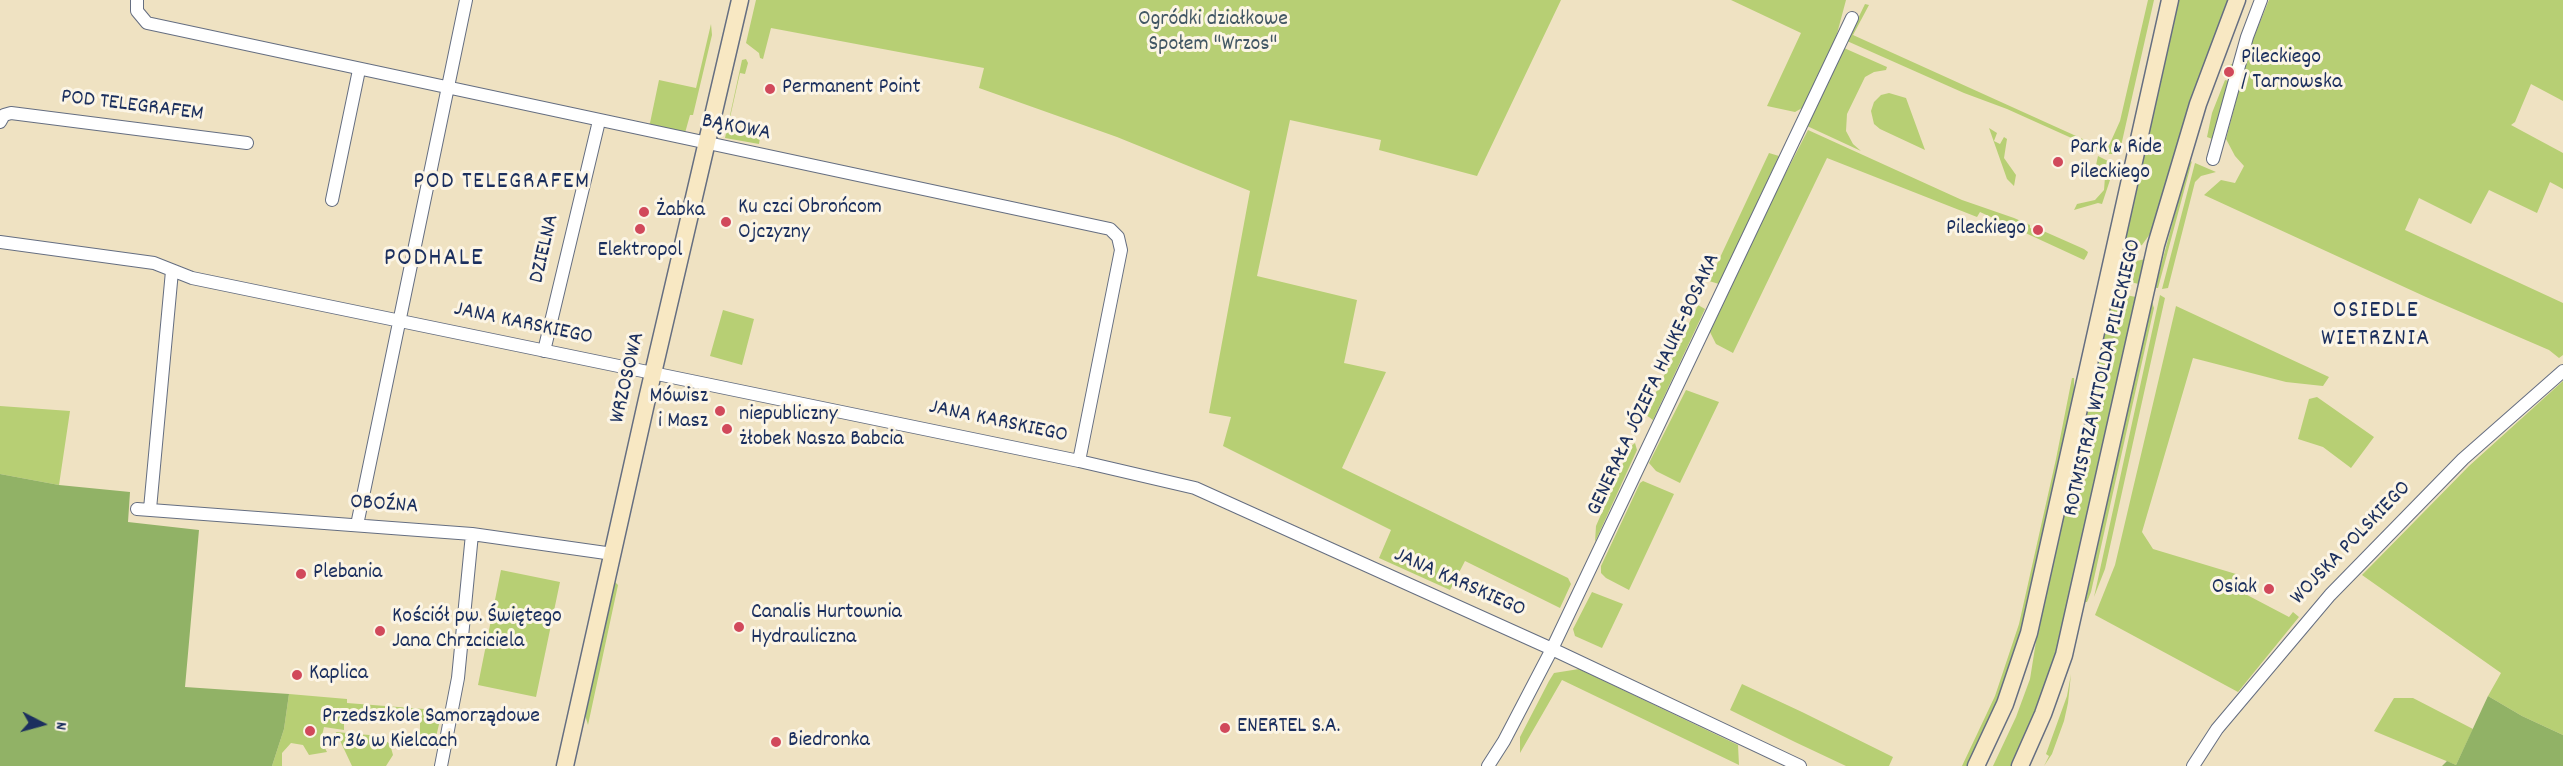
<!DOCTYPE html>
<html>
<head>
<meta charset="utf-8">
<style>
	body { margin:0 }
	#map { position:relative; width:2563px; height:766px; overflow:hidden; background:#efe2c2; font-family:Dekko,sans-serif }
	canvas { display:block }
	.north { position:absolute; left:12px; top:694px; width:60px; height:60px; -webkit-text-stroke:4px #fcf5e5; paint-order:stroke; rotate:96deg; font-size:16px; font-weight:700; line-height:24px; text-align:center; color:#1b2f5e }
	.north::after { content:''; display:block; margin:auto; width:21px; height:27px; background:#1b2f5e; clip-path:polygon(50% 0,100% 100%,50% 72%,0 100%) }
</style>
</head>
<body>
<div id="map">
<canvas width="2563" height="766"></canvas>
<div class="north">N</div>
</div>
<script>
const context = document.querySelector('canvas').getContext('2d');
context.lineJoin = 'round';
function fill(path, color) {
  context.fillStyle = color;
  context.fill(path, 'evenodd');
}
function shape(rows) {
  const path = new Path2D();
  for (const r of rows) {
    path.moveTo(r[0], r[1]);
    for (let i = 2; i < r.length; i += 2) path.lineTo(r[i], r[i + 1]);
  }
  return path;
}
function strokePath(path, color, width, dash) {
  context.strokeStyle = color;
  context.lineWidth = width;
  context.lineCap = dash ? 'butt' : 'round';
  context.setLineDash(dash || []);
  context.stroke(path);
}
function write(font, color, halo, rows, align = 'center') {
  context.font = font + ' Dekko,sans-serif';
  context.lineWidth = 6;
  context.setLineDash([]);
  context.textBaseline = 'middle';
  context.strokeStyle = halo;
  context.fillStyle = color;
  for (const [text, x, y, turn = 0] of rows) {
    context.save();
    context.translate(x, y);
    context.rotate((+turn || 0) * Math.PI / 180);
    context.textAlign = isNaN(turn) ? turn : align;
    if (halo) context.strokeText(text, 0, 0);
    context.fillText(text, 0, 0);
    context.restore();
  }
}
fill(shape([
	[756,0,1561,0,1477,176,1379,150,1381,140,1290,120,1257,276,1357,300,1344,363,1386,372,1342,468,1568,578,1571,584,1560,608,1465,561,1450,590,1379,558,1391,530,1223,446,1231,417,1209,413,1250,191,1117,137,979,88,984,68,771,28,763,59,760,58,759,53,746,43],
	[1731,0,1846,0,1834,45,1804,107,1795,112,1767,106,1801,33],
	[2148,0,2154,0,2121,146,2114,154,2107,154,2007,109,1964,93,1847,41,1865,4,1869,5,1853,35,2107,150,2120,121],
	[2178,0,2228,0,2189,106,2152,231,2142,245,2125,250,2123,247],
	[2269,0,2563,0,2563,101,2531,84,2515,122,2511,125,2563,153,2563,189,2550,182,2537,213,2489,190,2471,224,2419,198,2405,230,2563,303,2563,355,2559,358,2549,350,2426,297,2204,195,2221,180,2235,183,2244,166,2235,156,2226,139,2251,44],
	[711,24,712,35,693,115,690,115,685,133,646,126,650,123,659,80,696,88],
	[1844,48,1887,67,1886,70,1874,72,1865,77,1847,114,1846,131,1853,144,1861,151,1807,126],
	[746,59,748,63,745,74,740,73,727,131,760,138,759,144,725,138,742,60],
	[2231,64,2235,65,2215,140,2207,137,2212,113,2225,80,2229,81,2233,70,2229,69],
	[1889,93,1906,98,1925,150,1880,129,1874,124,1871,111,1874,102,1881,95],
	[1989,128,1997,133,1994,141,2000,144,2004,137,2007,139,2004,158,2016,175,2014,186,2007,179],
	[1808,130,1962,200,2014,218,2030,225,2030,228,2039,232,2041,230,2084,249,2088,252,2087,255,2084,260,1980,212,1977,217,1827,158,1733,353,1716,344,1710,332,1778,188],
	[1769,153,1779,156,1719,284,1709,281],
	[2098,156,2110,162,2114,168,2102,204,2098,203,2074,210,2077,204,2095,200,2104,190,2105,177,2096,165],
	[2192,161,2158,288,2155,288,2188,165],
	[2195,163,2216,172,2201,176,2195,182,2168,288,2162,289],
	[2145,259,2139,284,2116,279,2120,265],
	[2115,293,2136,297,2061,634,2042,696,2011,766,1993,766,2016,717,2030,679,2038,629,2113,295],
	[2160,295,2165,298,2105,569,2094,597],
	[2152,302,2154,308,2116,479,2091,592,2087,602,2085,602],
	[1698,305,1705,309,1653,420,1646,415,1647,411],
	[2176,306,2329,377,2323,386,2286,382,2193,358,2142,532,2153,549,2236,574,2230,586,2289,617,2293,612,2299,617,2238,692,2095,615,2115,565],
	[723,310,754,319,742,365,710,356],
	[2072,378,2074,378,2074,395,2022,629,1999,699,1973,755,1967,766,1962,766,1995,696,2019,624,2056,459],
	[2563,381,2563,735,2522,716,2488,696,2501,673,2362,575,2469,466],
	[1686,390,1719,402,1680,483,1656,471,1649,463],
	[2317,397,2374,437,2351,468,2323,447,2298,439,2309,399],
	[0,406,70,411,59,485,0,474],
	[1635,443,1637,450,1595,542,1596,526,1630,447],
	[1643,481,1674,494,1629,590,1606,578,1601,573,1601,566,1640,483],
	[501,570,560,582,536,697,478,685],
	[614,581,618,585,588,725,585,715],
	[1592,592,1623,604,1602,648,1575,636,1573,629],
	[1579,669,1738,745,1739,765,1562,680,1520,753,1520,737,1549,681,1554,673],
	[2071,674,2068,703,2064,721,2052,754,2044,766,2049,756,2046,754,2067,696],
	[1742,684,1802,712,1893,757,1889,766,1846,766,1795,742,1730,710],
	[289,694,347,699,347,703,437,710,440,720,436,737,428,741,420,741,420,718,353,713,351,721,344,722,344,730,324,727,321,740,327,752,309,755,303,745,291,743,282,753,282,766,272,766,284,729],
	[2394,698,2413,698,2473,729,2456,765,2374,731],
	[336,732,380,736,390,744,393,755,386,766,352,766]
]), '#b7cf74');
fill(shape([
	[0,474,59,485,130,492,128,522,199,530,185,687,289,694,284,729,272,766,0,766],
	[2488,696,2522,716,2563,735,2563,766,2442,766,2447,761,2456,765]
]), '#91b266');
const street = shape([
	[137,0,137,11,147,23,1110,229,1118,237,1121,250,1079,461],
	[0,122,4,115,11,113,247,143],
	[2213,159,2247,37,2261,0],
	[332,200,359,70],
	[0,242,154,263,192,278,1079,461,1195,488,1552,649,1800,766],
	[544,351,599,121],
	[137,509,472,534,613,554],
	[150,509,172,271],
	[357,525,466,0],
	[441,766,458,678,472,534],
	[1488,766,1504,741,1552,649,1852,18],
	[2193,766,2217,729,2330,595,2463,459,2563,371]
]);
const secondary = shape([
	[565,766,647,399,740,0],
	[1976,766,2005,704,2029,633,2170,0],
	[2020,766,2043,714,2064,655,2156,245,2198,104,2237,0]
]);
strokePath(street, '#656e81', 14);
strokePath(secondary, '#656e81', 19);
strokePath(street, '#fff', 12);
strokePath(secondary, '#f8e8c3', 16);
for (const [x, y, r, color] of [
	[2229,72,6,"#d1495b"],
	[770,89,6,"#d1495b"],
	[2058,162,6,"#d1495b"],
	[644,212,6,"#d1495b"],
	[726,222,6,"#d1495b"],
	[640,229,6,"#d1495b"],
	[2038,230,6,"#d1495b"],
	[720,411,6,"#d1495b"],
	[727,429,6,"#d1495b"],
	[301,574,6,"#d1495b"],
	[2269,589,6,"#d1495b"],
	[739,627,6,"#d1495b"],
	[380,631,6,"#d1495b"],
	[297,675,6,"#d1495b"],
	[1225,728,6,"#d1495b"],
	[310,731,6,"#d1495b"],
	[776,742,6,"#d1495b"]
]) {
  const dot = new Path2D();
  dot.arc(x, y, r, 0, 2 * Math.PI);
  context.fillStyle = color;
  context.fill(dot);
  strokePath(dot, '#fcf5e5', 2);
}
write('22px', '#425764', '#fcf5e5', [
	["Ogródki działkowe",1213,21],
	["Społem \"Wrzos\"",1213,46]
]);
write('22px', '#1b2f5e', '#fcf5e5', [
	["Pileckiego",2241,59],
	["/ Tarnowska",2241,84],
	["Permanent Point",782,89],
	["Park & Ride",2070,149],
	["Pileckiego",2070,174],
	["Ku czci Obrońcom",738,209],
	["Ojczyzny",738,234],
	["Żabka",656,212],
	["Pileckiego",2026,230,"right"],
	["Elektropol",640,252,"center"],
	["Mówisz",708,398,"right"],
	["i Masz",708,423,"right"],
	["niepubliczny",739,416],
	["żłobek Nasza Babcia",739,441],
	["Plebania",313,574],
	["Osiak",2257,589,"right"],
	["Canalis Hurtownia",751,614],
	["Hydrauliczna",751,639],
	["Kościół pw. Świętego",392,618],
	["Jana Chrzciciela",392,643],
	["Kaplica",309,675],
	["Przedszkole Samorządowe",322,718],
	["nr 36 w Kielcach",322,743],
	["ENERTEL S.A.",1237,728],
	["Biedronka",788,742]
], 'left');
write('22px', '#1b2f5e', '#fcf5e5', [
	["POD TELEGRAFEM",132,107,7],
	["BĄKOWA",736,129,11],
	["DZIELNA",546,249,-77],
	["JANA KARSKIEGO",523,325,12],
	["WRZOSOWA",629,378,-77],
	["ROTMISTRZA WITOLDA PILECKIEGO",2104,378,-77],
	["GENERAŁA JÓZEFA HAUKE-BOSAKA",1655,385,-65],
	["JANA KARSKIEGO",998,423,12],
	["OBOŹNA",384,506,4],
	["WOJSKA POLSKIEGO",2352,544,-46],
	["JANA KARSKIEGO",1459,584,24]
]);
context.letterSpacing = '1.5px';
write('24px', '#1b2f5e', '#fcf5e5', [
	["POD TELEGRAFEM",502,184],
	["OSIEDLE",2376,313],
	["WIETRZNIA",2376,341]
]);
context.letterSpacing = '0px';
context.letterSpacing = '1.5px';
write('26px', '#1b2f5e', '#fcf5e5', [
	["PODHALE",434,260]
]);
context.letterSpacing = '0px';
</script>
</body>
</html>
